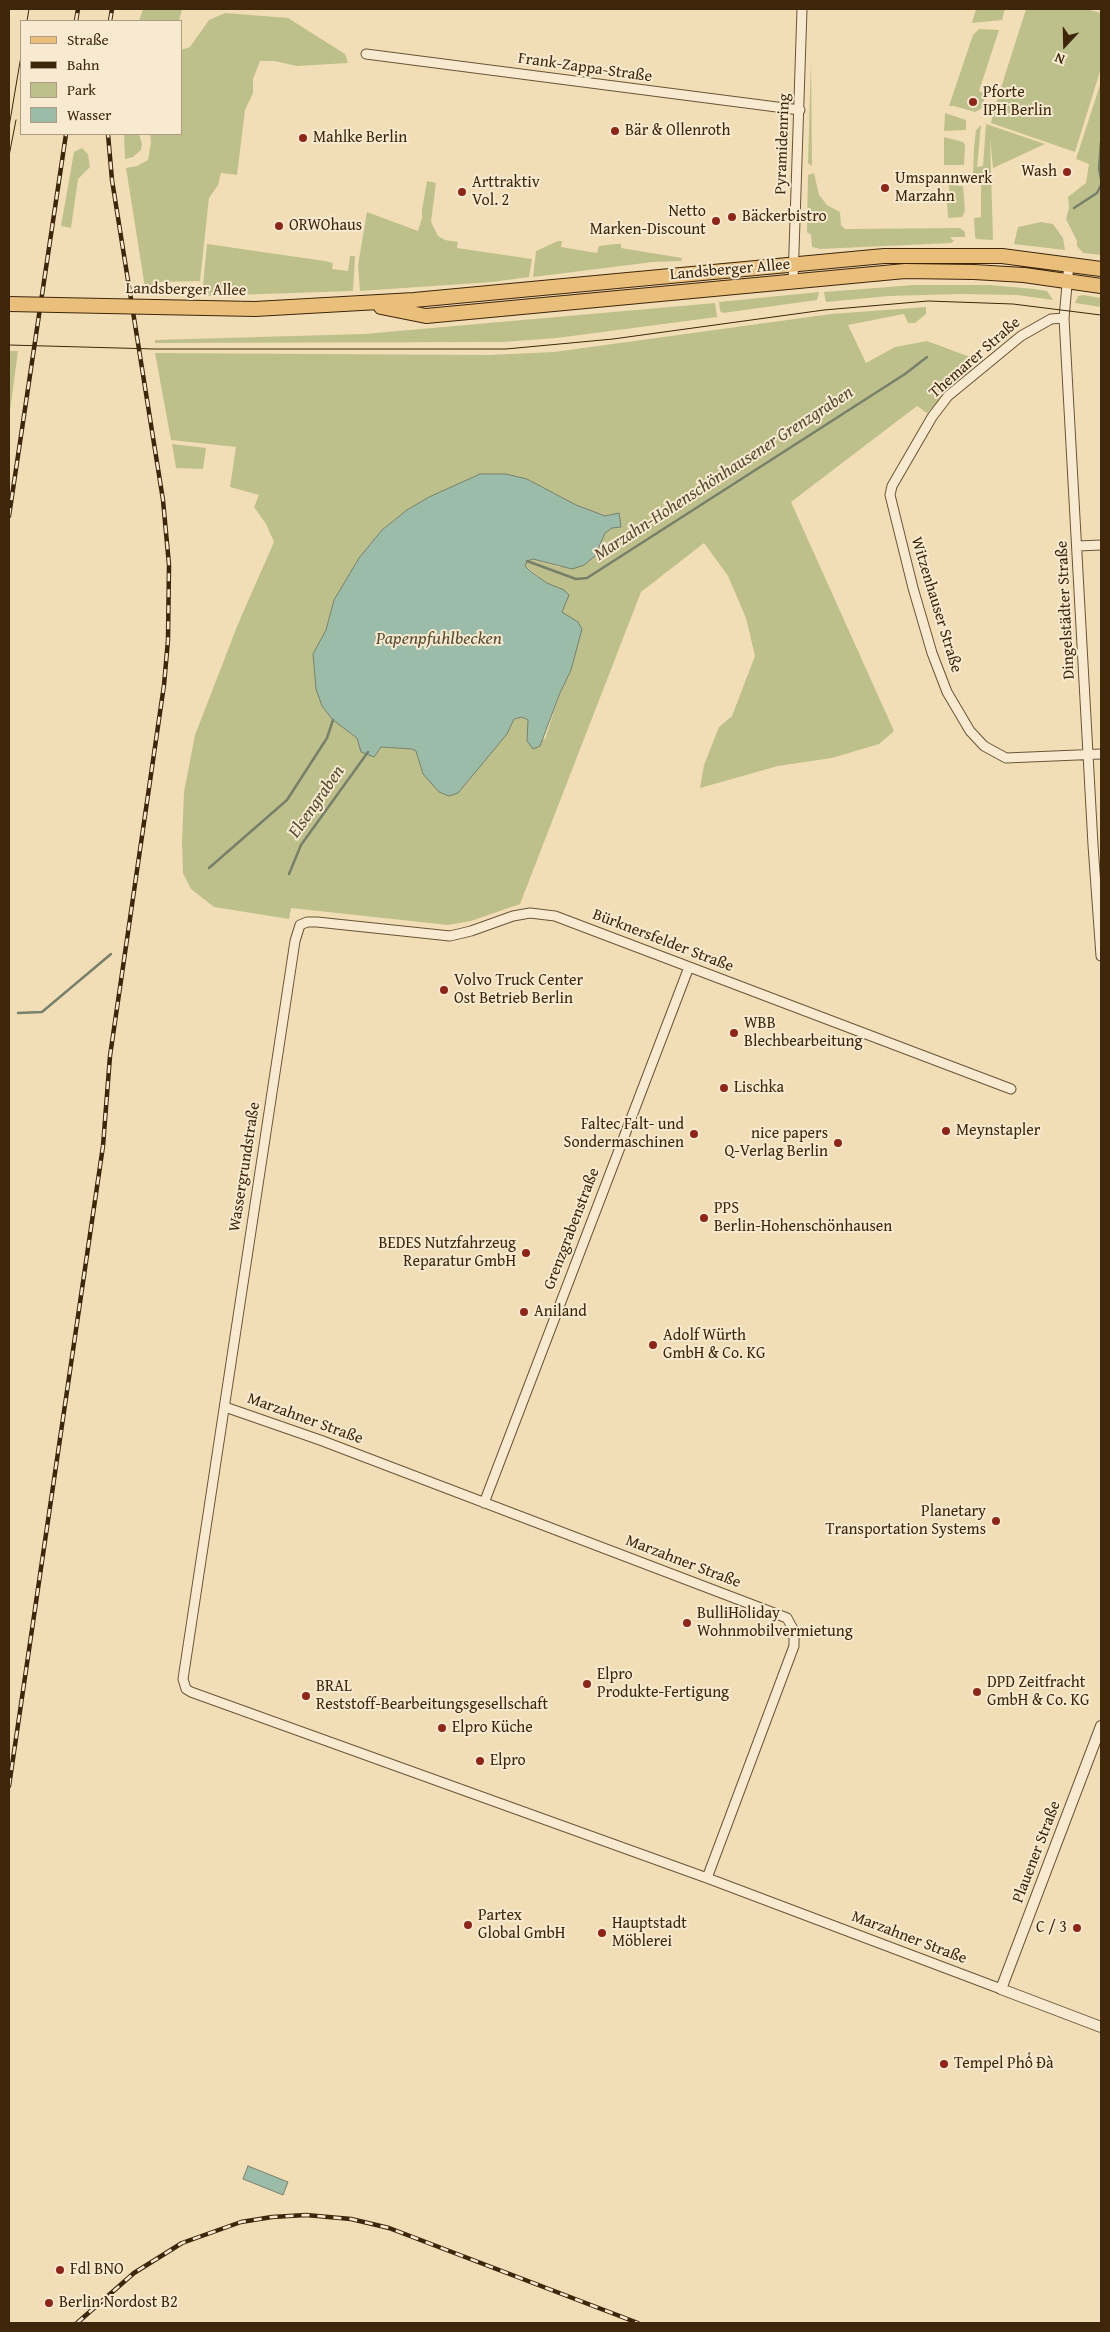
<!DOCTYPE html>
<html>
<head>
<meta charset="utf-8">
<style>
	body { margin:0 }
	#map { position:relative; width:1110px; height:2332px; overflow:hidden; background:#f2deb6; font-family:"Gentium Book Plus",serif }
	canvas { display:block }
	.frame { position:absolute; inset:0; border:10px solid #3e260a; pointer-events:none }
	.legend { position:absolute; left:20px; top:20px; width:162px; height:115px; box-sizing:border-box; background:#f7ead0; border:1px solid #ad9c81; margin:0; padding:6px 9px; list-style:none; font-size:15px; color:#3e260a }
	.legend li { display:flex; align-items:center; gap:10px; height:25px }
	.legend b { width:25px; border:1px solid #ad9c81 }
	.north { position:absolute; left:1040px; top:20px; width:50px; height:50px; -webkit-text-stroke:4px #f7ead0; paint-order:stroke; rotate:201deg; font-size:14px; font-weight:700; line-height:20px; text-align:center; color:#3e260a }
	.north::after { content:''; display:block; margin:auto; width:18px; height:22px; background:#3e260a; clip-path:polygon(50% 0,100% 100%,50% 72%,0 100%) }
</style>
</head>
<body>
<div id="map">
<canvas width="1110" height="2332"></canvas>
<div class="frame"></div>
<ul class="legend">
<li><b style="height:6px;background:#e9bf7b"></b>Straße</li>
<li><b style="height:6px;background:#3e260a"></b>Bahn</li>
<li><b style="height:14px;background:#bec08b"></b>Park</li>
<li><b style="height:14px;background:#9cbcaa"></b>Wasser</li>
</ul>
<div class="north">N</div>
</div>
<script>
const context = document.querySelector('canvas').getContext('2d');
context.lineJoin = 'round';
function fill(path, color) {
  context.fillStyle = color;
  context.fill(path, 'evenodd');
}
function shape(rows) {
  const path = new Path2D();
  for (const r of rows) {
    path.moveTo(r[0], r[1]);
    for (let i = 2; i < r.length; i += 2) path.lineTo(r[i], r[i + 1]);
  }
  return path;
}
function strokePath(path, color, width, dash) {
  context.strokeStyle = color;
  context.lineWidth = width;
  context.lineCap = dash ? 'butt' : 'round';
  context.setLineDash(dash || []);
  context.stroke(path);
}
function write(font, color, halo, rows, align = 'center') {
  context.font = font + ' "Gentium Book Plus",serif';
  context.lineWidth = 4;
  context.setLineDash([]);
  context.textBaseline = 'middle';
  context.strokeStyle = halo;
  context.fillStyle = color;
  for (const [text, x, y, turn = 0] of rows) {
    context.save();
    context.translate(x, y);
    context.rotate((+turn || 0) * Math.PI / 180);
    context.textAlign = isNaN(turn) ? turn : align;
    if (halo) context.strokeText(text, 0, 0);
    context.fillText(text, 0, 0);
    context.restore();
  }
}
fill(shape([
	[143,9,182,9,179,21,139,21],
	[976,9,1005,9,1002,20,972,23],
	[1026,9,1086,9,1101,13,1101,68,1075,152,991,123,993,113],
	[225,13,288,18,345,54,348,63,297,66,274,61,260,61,253,79,253,93,245,110,237,175,221,173,218,185,209,198,200,281,159,282,156,285,155,294,146,294,126,168,137,166,148,160,151,142,150,134,181,134,181,50,190,47,209,20],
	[979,29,999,30,979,91,986,94,981,109,975,112,954,106,949,106,973,35],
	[811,59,812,166,808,163],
	[1101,82,1101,255,1083,253,1077,246,1077,241,1066,219,1069,208,1068,197,1086,183,1089,164,1076,159],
	[945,113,966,120,966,130,944,131],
	[986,124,1045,144,993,168,990,138,993,240,976,239,975,236,974,218,981,217,981,178,973,176,974,147,976,130,981,125,977,167,983,166],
	[124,134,139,134,142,144,141,150,133,157,125,159],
	[944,137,963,142,965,145,964,165,944,165],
	[82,148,88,154,90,167,78,179,71,228,61,226,74,152],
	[814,173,819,195,827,205,840,212,841,225,845,229,960,228,965,232,965,237,950,237,954,241,951,243,820,249,812,247,811,235,807,232,808,175],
	[427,181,436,183,431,222,438,236,445,240,458,242,457,248,532,259,529,277,492,282,360,291,358,265,367,212,418,231,422,218,422,210],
	[949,185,963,186,965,211,962,217,948,218,947,199,953,199,950,198],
	[1041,222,1053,224,1063,238,1065,250,1014,244,1018,227],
	[558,241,562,241,561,247,597,253,599,246,616,244,621,244,621,248,682,258,681,261,653,262,533,277,536,251],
	[207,244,325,261,333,263,332,269,348,271,350,256,355,256,353,291,202,296],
	[914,285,990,285,1034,289,1047,291,1053,300,1017,295,960,294,889,296,826,302,824,292],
	[819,292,817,300,723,313,720,311,719,302],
	[1083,295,1101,298,1101,307,1075,303,1078,296],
	[715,303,717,317,557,338,503,342,155,343,155,340,364,334],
	[926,307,926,314,915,323,908,323,904,314,848,325,866,363,895,347,927,341,970,357,975,363,970,372,927,413,917,406,791,502,894,731,879,744,832,758,778,766,700,788,704,765,719,727,732,716,755,656,746,618,728,576,704,543,641,592,520,904,471,921,448,925,291,908,289,919,214,907,191,889,183,873,182,841,184,792,195,735,238,624,274,542,266,524,254,507,259,495,230,487,236,447,171,440,155,353,489,355,554,352,831,314],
	[480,474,506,474,527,479,576,505,605,516,619,513,612,528,605,533,595,556,560,567,532,559,527,561,525,566,547,583,564,590,562,612,571,670,560,693,545,739,527,741,528,720,522,717,514,719,507,734,473,773,423,774,416,751,412,749,381,747,374,757,362,752,357,738,336,721,322,706,316,689,313,654,326,630,334,600,359,558,382,530,407,510,429,497],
	[9,351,18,351,9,419],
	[172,444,206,448,203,469,176,468]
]), '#bec08b');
const water = shape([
	[480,474,506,474,527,479,576,505,605,516,619,513,621,527,612,528,605,533,595,556,584,565,572,569,533,559,527,561,525,566,530,571,547,583,564,590,569,595,562,612,578,622,582,629,571,670,560,693,540,746,533,749,527,741,528,720,522,717,514,719,507,734,458,793,449,796,439,792,423,774,416,751,412,749,381,747,374,757,361,752,357,738,333,720,322,706,316,689,313,654,326,630,334,600,359,558,382,530,407,510,429,497,480,474],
	[248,2166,288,2182,283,2195,243,2179,248,2166]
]);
fill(water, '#9cbcaa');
strokePath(water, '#76806a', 1);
strokePath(shape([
	[1101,142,1099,169,1101,179],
	[1074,208,1097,193,1101,185],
	[527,561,576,579,587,578,905,374,927,357],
	[209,868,287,800,327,738,333,720],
	[289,874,301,845,368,752],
	[18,1013,42,1012,111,954]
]), '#76806a', 2.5);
const minor = shape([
	[366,54,800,110],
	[1069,263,1064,318,1093,845,1101,956],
	[793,281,802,9],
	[1064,318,1051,319,1021,336,948,396,932,417,892,486,890,495,913,588,932,653,947,692,970,731,984,746,1006,758,1101,754],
	[1078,546,1101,545],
	[225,1407,320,1440,787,1618,794,1631,794,1646,707,1878],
	[484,1503,689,967],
	[1001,1989,707,1878,191,1692,186,1689,183,1679,295,941,300,925,307,922,317,922,450,936,471,931,513,916,530,913,555,916,1011,1089]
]);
const tertiary = shape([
	[1101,1726,1001,1989,1101,2027]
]);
const primary = shape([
	[155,307,255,309,414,300,884,256,1002,256,1101,269],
	[381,307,426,316,905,271,974,272,1024,275,1101,286]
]);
strokePath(minor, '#6b5435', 11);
strokePath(tertiary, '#6b5435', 12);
strokePath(primary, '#3e260a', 16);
strokePath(minor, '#f7ead0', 9);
strokePath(tertiary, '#f7ead0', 10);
strokePath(primary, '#e9bf7b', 14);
strokePath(shape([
	[27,21,29,9],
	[9,127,21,56],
	[9,156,16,120],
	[9,345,155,349,506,349,613,339,824,310,928,301,1013,304,1101,315]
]), '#3e260a', 1);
const rail = shape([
	[76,21,78,9],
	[110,21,112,9],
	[9,516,66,134],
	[9,1786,103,1146,110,1056,164,685,168,640,169,565,163,500,112,180,108,134],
	[77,2323,134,2273,182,2243,241,2222,272,2217,306,2215,351,2219,389,2228,638,2323]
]);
strokePath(rail, '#3e260a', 4.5);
strokePath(rail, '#f7ead0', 2.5, [8]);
const primaryBridge = shape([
	[9,304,155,307]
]);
strokePath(primaryBridge, '#3e260a', 16, []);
strokePath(primaryBridge, '#e9bf7b', 14);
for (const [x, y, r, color] of [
	[973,102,5,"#8f2418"],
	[615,131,5,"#8f2418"],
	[303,138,5,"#8f2418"],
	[1067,172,5,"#8f2418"],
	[885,188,5,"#8f2418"],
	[462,192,5,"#8f2418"],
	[732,217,5,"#8f2418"],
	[716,221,5,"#8f2418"],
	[279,226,5,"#8f2418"],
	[444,990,5,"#8f2418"],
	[734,1033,5,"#8f2418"],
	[724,1088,5,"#8f2418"],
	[946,1131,5,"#8f2418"],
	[694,1134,5,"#8f2418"],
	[838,1143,5,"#8f2418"],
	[704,1218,5,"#8f2418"],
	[526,1253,5,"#8f2418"],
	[524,1312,5,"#8f2418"],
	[653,1345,5,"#8f2418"],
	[996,1521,5,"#8f2418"],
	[687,1623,5,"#8f2418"],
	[587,1684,5,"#8f2418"],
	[977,1692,5,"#8f2418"],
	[306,1696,5,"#8f2418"],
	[442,1728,5,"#8f2418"],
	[480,1761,5,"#8f2418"],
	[468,1925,5,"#8f2418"],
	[1077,1928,5,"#8f2418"],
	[602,1933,5,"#8f2418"],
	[944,2064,5,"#8f2418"],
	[60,2270,5,"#8f2418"],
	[49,2303,5,"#8f2418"]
]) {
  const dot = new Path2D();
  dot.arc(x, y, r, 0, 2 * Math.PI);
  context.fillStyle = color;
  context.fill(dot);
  strokePath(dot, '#f7ead0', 2);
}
write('16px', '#3e260a', '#f7ead0', [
	["Frank-Zappa-Straße",585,68,8],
	["Pyramidenring",783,144,-88],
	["Landsberger Allee",730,270,-5],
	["Landsberger Allee",186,290,1],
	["Themarer Straße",975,358,-41],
	["Witzenhauser Straße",936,605,73],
	["Dingelstädter Straße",1066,610,-93],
	["Bürknersfelder Straße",663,941,21],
	["Wassergrundstraße",245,1167,-81],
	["Grenzgrabenstraße",572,1229,-69],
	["Marzahner Straße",305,1419,20],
	["Marzahner Straße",683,1562,21],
	["Plauener Straße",1037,1852,-69],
	["Marzahner Straße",909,1938,21]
]);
write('16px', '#3e260a', '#f7ead0', [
	["Pforte",983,93],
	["IPH Berlin",983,111],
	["Bär & Ollenroth",625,131],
	["Mahlke Berlin",313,138],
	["Wash",1057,172,"right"],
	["Umspannwerk",895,179],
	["Marzahn",895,197],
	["Arttraktiv",472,183],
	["Vol. 2",472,201],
	["Netto",706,212,"right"],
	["Marken-Discount",706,230,"right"],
	["Bäckerbistro",742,217],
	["ORWOhaus",289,226],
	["Volvo Truck Center",454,981],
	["Ost Betrieb Berlin",454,999],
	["WBB",744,1024],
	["Blechbearbeitung",744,1042],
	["Lischka",734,1088],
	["Faltec Falt- und",684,1125,"right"],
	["Sondermaschinen",684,1143,"right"],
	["Meynstapler",956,1131],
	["nice papers",828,1134,"right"],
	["Q-Verlag Berlin",828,1152,"right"],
	["PPS",714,1209],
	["Berlin-Hohenschönhausen",714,1227],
	["BEDES Nutzfahrzeug",516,1244,"right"],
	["Reparatur GmbH",516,1262,"right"],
	["Aniland",534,1312],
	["Adolf Würth",663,1336],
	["GmbH & Co. KG",663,1354],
	["Planetary",986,1512,"right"],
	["Transportation Systems",986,1530,"right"],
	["BulliHoliday",697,1614],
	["Wohnmobilvermietung",697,1632],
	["Elpro",597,1675],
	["Produkte-Fertigung",597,1693],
	["DPD Zeitfracht",987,1683],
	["GmbH & Co. KG",987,1701],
	["BRAL",316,1687],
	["Reststoff-Bearbeitungsgesellschaft",316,1705],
	["Elpro Küche",452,1728],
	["Elpro",490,1761],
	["Partex",478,1916],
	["Global GmbH",478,1934],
	["Hauptstadt",612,1924],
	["Möblerei",612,1942],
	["C / 3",1067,1928,"right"],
	["Tempel Phổ Đà",954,2064],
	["Fdl BNO",70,2270],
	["Berlin Nordost B2",59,2303]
], 'left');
write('italic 18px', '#564c32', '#f7ead0', [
	["Marzahn-Hohenschönhausener Grenzgraben",724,474,-33],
	["Papenpfuhlbecken",439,639],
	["Elsengraben",317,802,-55]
]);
</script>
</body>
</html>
